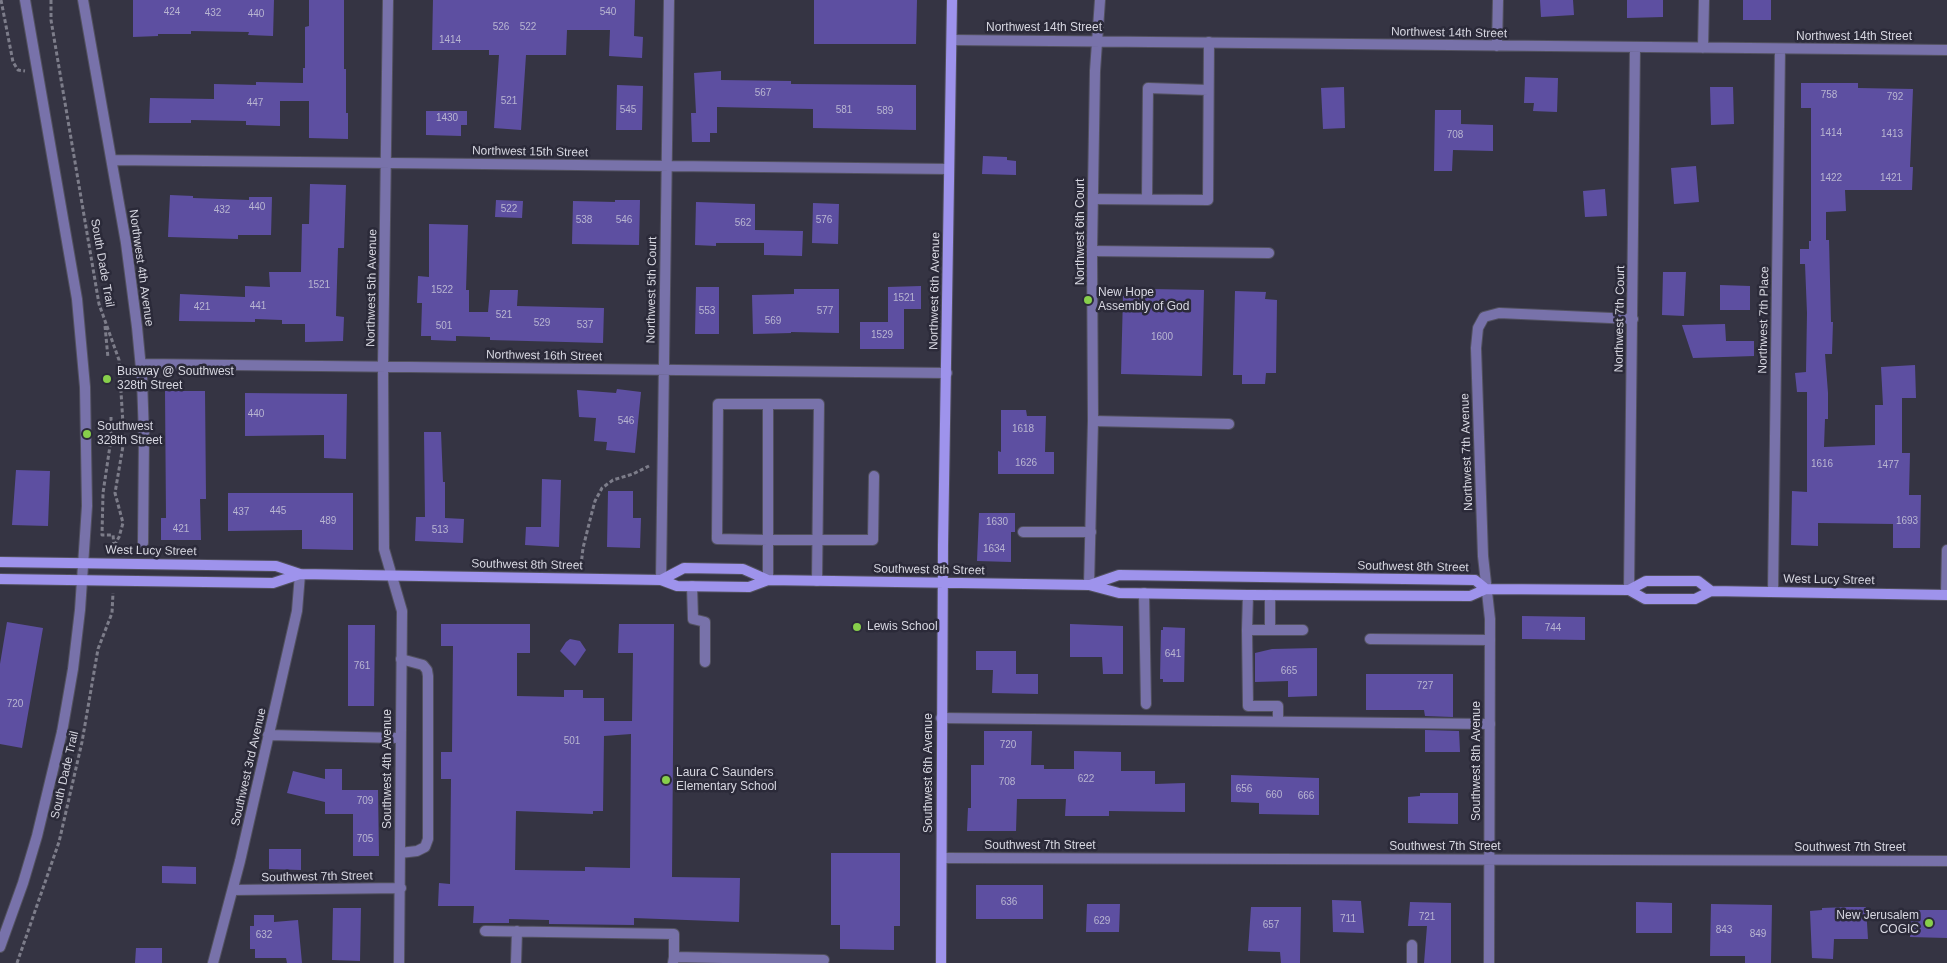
<!DOCTYPE html>
<html>
<head>
<meta charset="utf-8">
<style>
	body { margin:0 }
	canvas { display:block; background:#353443 }
</style>
</head>
<body>
<canvas width="1947" height="963"></canvas>
<script>
const context = document.querySelector('canvas').getContext('2d');
context.lineJoin = 'round';
function fill(path, color) {
  context.fillStyle = color;
  context.fill(path, 'evenodd');
}
function shape(rows) {
  const path = new Path2D();
  for (const r of rows) {
    path.moveTo(r[0], r[1]);
    for (let i = 2; i < r.length; i += 2) path.lineTo(r[i], r[i + 1]);
  }
  return path;
}
function strokePath(path, color, width, dash) {
  context.strokeStyle = color;
  context.lineWidth = width;
  context.lineCap = dash ? 'butt' : 'round';
  context.setLineDash(dash || []);
  context.stroke(path);
}
function write(font, color, halo, rows, align = 'center') {
  context.font = font + ' Helvetica,sans-serif';
  context.lineWidth = 5;
  context.setLineDash([]);
  context.textBaseline = 'middle';
  context.strokeStyle = halo;
  context.fillStyle = color;
  for (const [text, x, y, turn = 0] of rows) {
    context.save();
    context.translate(x, y);
    context.rotate((+turn || 0) * Math.PI / 180);
    context.textAlign = isNaN(turn) ? turn : align;
    if (halo) context.strokeText(text, 0, 0);
    context.fillText(text, 0, 0);
    context.restore();
  }
}
fill(shape([
	[133,0,274,0,273,36,248,35,249,32,191,31,191,34,158,34,158,36,133,37],
	[309,0,344,0,344,69,346,69,346,113,348,113,348,139,309,138,309,101,280,101,280,126,246,125,246,121,191,120,191,123,149,123,150,98,214,99,214,84,256,85,256,82,303,83,303,68,305,68,305,27,309,26],
	[433,0,635,0,634,36,643,37,642,58,609,56,610,30,567,30,566,55,526,55,521,130,494,128,499,55,489,55,489,50,432,50],
	[814,0,917,0,916,44,814,44],
	[1540,0,1573,0,1574,15,1541,17],
	[1627,0,1663,0,1663,17,1627,18],
	[1743,0,1771,0,1771,20,1743,20],
	[721,71,721,80,791,81,791,84,916,85,916,130,813,128,813,109,717,107,717,133,710,133,710,142,692,142,691,113,696,113,694,73],
	[1525,77,1558,78,1557,112,1533,111,1534,103,1524,103],
	[1801,83,1858,83,1858,88,1913,89,1910,167,1913,167,1912,190,1845,190,1846,211,1826,212,1826,240,1829,240,1831,322,1833,322,1832,354,1825,354,1828,393,1828,419,1825,419,1824,447,1875,445,1875,405,1883,405,1881,367,1915,365,1916,398,1902,398,1902,453,1910,453,1909,495,1921,495,1920,548,1893,548,1893,524,1818,523,1818,546,1791,545,1792,491,1807,492,1807,392,1797,392,1795,373,1806,372,1807,313,1805,264,1800,264,1800,249,1809,249,1809,241,1811,241,1811,108,1801,108],
	[617,85,643,86,642,130,616,130],
	[1344,87,1345,128,1323,129,1321,88],
	[1710,87,1733,87,1734,124,1711,125],
	[1435,110,1461,110,1461,124,1493,125,1493,151,1453,150,1452,171,1434,171],
	[426,111,467,111,467,125,461,125,461,136,426,135],
	[983,156,1007,157,1007,160,1016,161,1016,175,982,174],
	[1696,166,1699,202,1674,204,1671,168],
	[310,184,346,185,344,248,338,248,336,316,344,317,343,341,305,342,305,324,282,324,282,320,255,319,255,322,179,321,180,294,245,297,245,286,270,287,269,272,301,272,302,224,309,224],
	[1605,189,1607,216,1585,217,1583,191],
	[170,195,193,196,193,198,249,200,249,197,272,197,271,235,238,235,238,239,168,237],
	[496,200,523,201,522,218,495,217],
	[615,200,640,200,639,245,572,244,573,201,615,202],
	[696,202,755,204,755,230,803,231,802,256,764,255,764,243,716,243,716,246,695,245],
	[813,203,839,204,838,244,812,243],
	[429,224,468,225,466,290,469,290,469,312,488,312,490,290,518,290,517,306,604,308,603,343,490,340,490,337,456,336,456,341,431,340,431,336,421,336,422,303,417,303,418,276,429,277],
	[1663,272,1686,272,1684,316,1662,315],
	[1720,285,1750,286,1750,310,1720,310],
	[921,286,921,309,904,309,904,349,860,349,860,322,888,322,888,287],
	[696,287,719,287,719,334,695,334],
	[794,289,839,289,839,333,791,332,791,333,753,334,752,295,794,294],
	[1151,289,1204,290,1202,376,1121,374,1123,296,1151,296],
	[1235,291,1266,292,1265,299,1277,300,1276,373,1266,373,1265,384,1242,384,1242,375,1233,375],
	[1725,324,1726,341,1754,341,1754,356,1693,358,1682,325],
	[617,389,641,392,635,453,606,450,607,442,594,441,596,418,579,417,577,390,616,393],
	[165,391,205,391,206,499,200,499,201,540,161,540,161,518,166,518],
	[245,393,347,394,346,459,324,458,324,435,245,436],
	[1001,410,1026,410,1027,416,1046,416,1045,452,1054,452,1054,474,998,474,998,451,1001,452],
	[424,432,441,432,443,482,445,482,445,518,464,519,463,543,415,541,416,517,425,517],
	[16,470,50,471,48,526,12,525],
	[542,479,561,480,559,547,525,545,526,527,541,527],
	[608,491,633,491,633,518,641,518,640,548,607,547],
	[228,493,353,493,353,550,302,549,302,530,228,531],
	[979,513,1015,513,1015,532,1011,532,1011,562,977,561],
	[1522,616,1585,617,1585,640,1522,639],
	[7,622,43,628,22,748,0,744,0,664],
	[441,624,530,624,530,653,517,653,517,696,564,697,564,690,583,690,583,698,604,698,604,721,632,721,633,653,618,653,619,624,674,624,672,877,740,878,739,922,634,918,634,925,549,924,549,920,509,919,509,923,473,923,474,906,438,906,439,883,450,884,451,779,441,779,441,752,452,752,453,646,441,646],
	[631,734,630,868,585,867,585,871,515,870,516,811,593,814,593,811,603,811,604,736],
	[1070,624,1123,626,1123,674,1103,674,1102,657,1070,657],
	[348,625,375,625,374,706,348,706],
	[1163,627,1185,628,1184,682,1163,682,1163,679,1160,679,1161,630,1163,630],
	[570,639,580,641,586,650,575,666,560,651,566,642],
	[1317,648,1317,696,1288,697,1288,681,1255,682,1255,653,1272,649],
	[976,651,1016,651,1016,674,1038,674,1038,694,992,693,993,670,976,670],
	[1366,674,1453,674,1453,717,1425,716,1424,710,1366,710],
	[1425,730,1459,731,1460,752,1425,752],
	[984,731,1032,731,1031,765,1044,765,1044,769,1074,769,1074,751,1121,752,1121,771,1155,771,1155,784,1185,783,1185,812,1109,811,1109,816,1065,816,1066,799,1017,799,1016,831,967,831,968,808,971,808,971,765,984,765],
	[325,769,342,769,342,790,378,790,379,856,353,856,353,814,325,814,325,802,287,793,293,771,325,779],
	[1231,775,1319,778,1319,815,1259,814,1259,803,1231,802],
	[1420,793,1458,793,1458,824,1408,823,1408,797,1420,796],
	[269,849,301,849,301,870,269,869],
	[831,853,900,853,900,926,894,926,894,950,840,949,840,925,831,925],
	[162,866,196,867,196,884,162,883],
	[976,885,1043,885,1043,919,976,919],
	[1332,900,1361,901,1364,933,1333,932],
	[1410,902,1451,903,1451,963,1424,963,1427,926,1408,926],
	[1636,902,1672,903,1672,933,1636,933],
	[1087,904,1120,904,1119,932,1086,932],
	[1711,904,1772,905,1771,963,1745,963,1745,956,1710,956],
	[1251,907,1301,907,1300,963,1281,963,1280,952,1248,951],
	[1848,907,1866,907,1868,939,1834,939,1833,959,1812,958,1810,911,1822,910,1822,908],
	[333,908,361,908,360,961,332,960],
	[1911,910,1947,910,1947,938,1910,937],
	[254,915,274,915,274,922,298,920,302,963,287,963,286,958,255,958,255,949,250,949,250,926,254,926],
	[136,948,162,948,162,963,135,963]
]), '#5d4fa1');
const lane = shape([
	[1093,199,1208,200,1209,42],
	[1147,199,1148,88,1208,90],
	[1092,251,1269,253],
	[768,404,718,404,717,539,768,540,768,404,819,404,817,581],
	[1093,421,1229,424],
	[1023,532,1091,532],
	[768,580,768,540,873,540,874,476],
	[692,586,693,619,705,622,705,662],
	[1144,593,1146,704],
	[1270,595,1270,630],
	[1247,630,1248,595],
	[1370,639,1490,640],
	[941,718,1490,724],
	[1278,721,1278,706,1248,706,1247,630,1303,630],
	[400,853,417,851,425,847,428,839,428,676,427,670,423,665,401,659],
	[485,931,674,934,674,957],
	[0,947,23,883,37,836,62,732,73,669,80,610,87,506,85,387,77,299,25,0],
	[516,963,517,931],
	[673,963,674,957,824,960],
	[1412,963,1412,945]
]);
const street = shape([
	[83,0,126,243,137,327,142,379,144,436,143,543],
	[388,0,383,367,384,549,402,611,399,963],
	[952,40,1947,50],
	[1497,46,1498,0],
	[1703,48,1704,0],
	[112,160,949,169],
	[141,364,947,373],
	[661,580,669,0],
	[1089,585,1093,421,1092,251,1095,71,1100,0],
	[1629,590,1635,47],
	[1773,592,1780,49],
	[1946,594,1947,550],
	[268,735,400,738],
	[942,858,1947,861],
	[233,890,401,888],
	[213,963,240,861,297,611,300,574],
	[1489,963,1490,619,1483,556,1476,348,1478,328,1484,317,1499,313,1633,319]
]);
const secondary = shape([
	[0,562,276,566,300,574],
	[0,579,273,583,300,574,661,580,677,586,749,587,768,580,1089,585,1119,593,1248,595,1470,596,1486,589,1629,590,1645,599,1695,599,1711,591,1947,595],
	[661,580,684,568,743,569,768,580],
	[1090,585,1119,575,1475,580,1486,589],
	[1629,590,1646,581,1698,581,1711,591],
	[941,963,943,545,952,0]
]);
strokePath(lane, '#52515f', 12);
strokePath(street, '#52515f', 12);
strokePath(secondary, '#52515f', 12);
strokePath(shape([
	[1,0,13,62,18,70,25,71],
	[51,0,51,20,99,304,119,360,124,440,115,493,123,523,119,537,114,546,114,552],
	[105,326,108,358],
	[111,417,111,439,103,493,102,535,113,535,114,545],
	[581,566,583,548,591,516,595,501,602,488,613,480,633,474,649,466],
	[17,963,59,842,82,742,98,649,112,613,113,593]
]), '#7d7d8a', 3, [4, 2.5]);
strokePath(lane, '#7872aa', 10);
strokePath(street, '#7872aa', 10);
strokePath(secondary, '#9e93ec', 10);
for (const [x, y, r, color] of [
	[1088,300,5,"#87cf4b"],
	[107,379,5,"#87cf4b"],
	[87,434,5,"#87cf4b"],
	[857,627,5,"#87cf4b"],
	[666,780,5,"#87cf4b"],
	[1929,923,5,"#87cf4b"]
]) {
  const dot = new Path2D();
  dot.arc(x, y, r, 0, 2 * Math.PI);
  context.fillStyle = color;
  context.fill(dot);
  strokePath(dot, '#2b2a39', 2);
}
write('10px', '#b8b5d1', null, [
	["424",172,12],
	["540",608,12],
	["432",213,13],
	["440",256,14],
	["526",501,27],
	["522",528,27],
	["1414",450,40],
	["567",763,93],
	["758",1829,95],
	["792",1895,97],
	["521",509,101],
	["447",255,103],
	["545",628,110],
	["581",844,110],
	["589",885,111],
	["1430",447,118],
	["1414",1831,133],
	["1413",1892,134],
	["708",1455,135],
	["1422",1831,178],
	["1421",1891,178],
	["440",257,207],
	["522",509,209],
	["432",222,210],
	["538",584,220],
	["546",624,220],
	["576",824,220],
	["562",743,223],
	["1521",319,285],
	["1522",442,290],
	["1521",904,298],
	["441",258,306],
	["421",202,307],
	["553",707,311],
	["577",825,311],
	["521",504,315],
	["569",773,321],
	["529",542,323],
	["537",585,325],
	["501",444,326],
	["1529",882,335],
	["1600",1162,337],
	["440",256,414],
	["546",626,421],
	["1618",1023,429],
	["1626",1026,463],
	["1616",1822,464],
	["1477",1888,465],
	["445",278,511],
	["437",241,512],
	["489",328,521],
	["1693",1907,521],
	["1630",997,522],
	["421",181,529],
	["513",440,530],
	["1634",994,549],
	["744",1553,628],
	["641",1173,654],
	["761",362,666],
	["665",1289,671],
	["727",1425,686],
	["720",15,704],
	["501",572,741],
	["720",1008,745],
	["622",1086,779],
	["708",1007,782],
	["656",1244,789],
	["660",1274,795],
	["666",1306,796],
	["709",365,801],
	["705",365,839],
	["636",1009,902],
	["721",1427,917],
	["711",1348,919],
	["629",1102,921],
	["657",1271,925],
	["843",1724,930],
	["849",1758,934],
	["632",264,935]
]);
write('12px', '#d7d7e1', '#2b2a39', [
	["Northwest 14th Street",1044,28],
	["Northwest 14th Street",1449,33,1],
	["Northwest 14th Street",1854,37],
	["Northwest 15th Street",530,152,1],
	["Northwest 6th Court",1081,232,-90],
	["South Dade Trail",102,263,80],
	["Northwest 4th Avenue",141,268,82],
	["Northwest 5th Avenue",372,288,-89],
	["Northwest 5th Court",652,290,-89],
	["Northwest 6th Avenue",935,291,-89],
	["Northwest 7th Court",1620,319,-89],
	["Northwest 7th Place",1764,320,-89],
	["Northwest 16th Street",544,356,1],
	["Northwest 7th Avenue",1467,452,-92],
	["West Lucy Street",151,551,1],
	["Southwest 8th Street",527,565,1],
	["Southwest 8th Street",1413,567,1],
	["Southwest 8th Street",929,570,1],
	["West Lucy Street",1829,580,1],
	["Southwest 8th Avenue",1477,761,-90],
	["Southwest 3rd Avenue",249,767,-77],
	["Southwest 4th Avenue",388,769,-90],
	["Southwest 6th Avenue",929,773,-90],
	["South Dade Trail",65,775,-77],
	["Southwest 7th Street",1040,846],
	["Southwest 7th Street",1445,847],
	["Southwest 7th Street",1850,848],
	["Southwest 7th Street",317,877,-1]
]);
write('12px', '#d7d7e1', '#2b2a39', [
	["New Hope",1098,293],
	["Assembly of God",1098,307],
	["Busway @ Southwest",117,372],
	["328th Street",117,386],
	["Southwest",97,427],
	["328th Street",97,441],
	["Lewis School",867,627],
	["Laura C Saunders",676,773],
	["Elementary School",676,787],
	["New Jerusalem",1919,916,"right"],
	["COGIC",1919,930,"right"]
], 'left');
</script>
</body>
</html>
